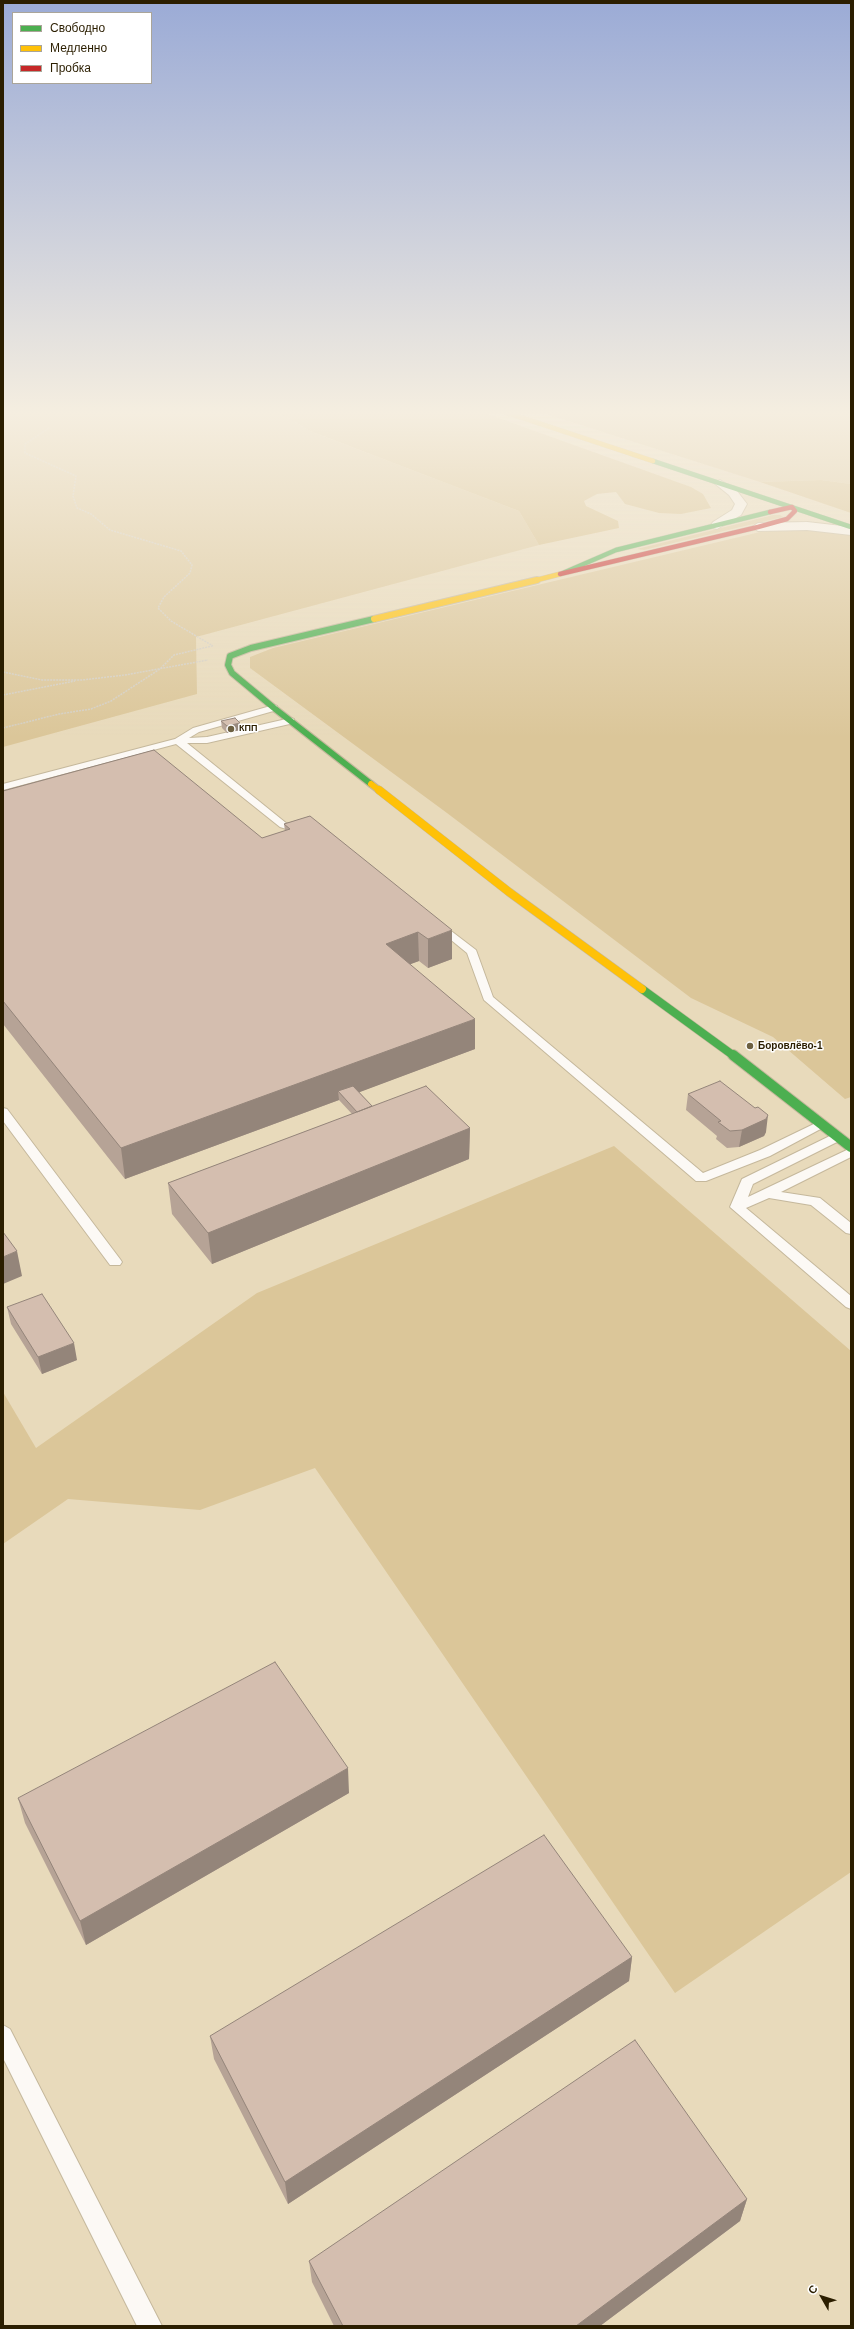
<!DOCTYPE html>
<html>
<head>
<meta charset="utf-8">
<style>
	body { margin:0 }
	#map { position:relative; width:854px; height:2329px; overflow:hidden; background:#e8dabb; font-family:Arial,sans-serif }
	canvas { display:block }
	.frame { position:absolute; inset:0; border:4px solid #2b1e00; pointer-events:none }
	.legend { position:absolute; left:12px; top:12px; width:140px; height:72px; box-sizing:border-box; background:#fff; border:1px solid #aaa599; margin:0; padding:5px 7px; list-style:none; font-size:12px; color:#2b1e00 }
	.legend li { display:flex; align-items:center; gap:8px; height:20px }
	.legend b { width:20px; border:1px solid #aaa599 }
	.north { position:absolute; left:802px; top:2277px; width:40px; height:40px; -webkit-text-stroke:3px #fff; paint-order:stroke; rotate:309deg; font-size:11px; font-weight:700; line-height:16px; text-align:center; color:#2b1e00 }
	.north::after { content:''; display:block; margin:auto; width:14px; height:18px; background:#2b1e00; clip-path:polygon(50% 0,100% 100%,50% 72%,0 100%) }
</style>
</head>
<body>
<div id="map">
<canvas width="854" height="2329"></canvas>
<div class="frame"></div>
<ul class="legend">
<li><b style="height:5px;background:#4caf50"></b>Свободно</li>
<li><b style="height:5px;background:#ffc107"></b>Медленно</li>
<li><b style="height:5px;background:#c62828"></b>Пробка</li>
</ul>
<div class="north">С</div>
</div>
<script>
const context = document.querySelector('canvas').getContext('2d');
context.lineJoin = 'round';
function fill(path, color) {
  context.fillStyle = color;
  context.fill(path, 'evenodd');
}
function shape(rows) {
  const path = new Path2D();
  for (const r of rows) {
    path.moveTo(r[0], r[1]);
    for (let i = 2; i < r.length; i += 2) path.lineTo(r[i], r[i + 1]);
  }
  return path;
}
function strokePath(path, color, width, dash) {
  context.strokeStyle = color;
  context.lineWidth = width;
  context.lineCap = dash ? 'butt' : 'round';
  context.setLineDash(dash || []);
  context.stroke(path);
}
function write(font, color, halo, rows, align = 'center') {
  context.font = font + ' Arial,sans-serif';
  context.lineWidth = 3;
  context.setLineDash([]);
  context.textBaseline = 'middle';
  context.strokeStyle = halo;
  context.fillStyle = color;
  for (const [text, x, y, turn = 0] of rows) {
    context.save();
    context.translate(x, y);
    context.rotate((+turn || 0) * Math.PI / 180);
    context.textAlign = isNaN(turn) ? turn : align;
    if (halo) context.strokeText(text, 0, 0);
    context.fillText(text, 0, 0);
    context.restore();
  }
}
fill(shape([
	[3,412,278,412,310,431,519,511,539,545,196,637,197,694,3,747],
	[540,412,851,412,851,484,821,480,760,482],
	[773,515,780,515,783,517,644,550,637,549],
	[792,529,821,530,851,535,851,1097,845,1099,773,1037,691,998,447,813,250,668,250,657,273,648,760,532],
	[614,1146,851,1351,851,1872,675,1993,315,1468,200,1510,68,1499,3,1544,3,1392,36,1448,257,1293]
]), '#dbc699');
fill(shape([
	[278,412,482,412,691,487,703,494,711,508,681,514,659,513,625,504,616,492,597,494,584,501,586,506,618,521,619,528,539,545,519,511,310,431],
	[821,480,851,484,851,513,760,482]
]), '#d5bc85');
const lane = shape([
	[274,705,277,706,277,710,199,732,189,738,207,737,291,718,294,719,294,723,207,743,187,743,286,823,306,829,306,833,302,834,280,827,176,744,3,790,3,784,175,739,193,728,274,705],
	[438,921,476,950,493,997,703,1173,760,1150,818,1122,826,1122,828,1125,770,1156,706,1181,696,1181,484,1000,467,953,434,926,433,924,438,921],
	[3,1108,7,1109,120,1259,122,1262,120,1265,110,1265,3,1121,3,1108],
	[838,1132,844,1136,843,1139,753,1184,748,1197,851,1148,851,1157,781,1192,820,1198,851,1223,851,1234,846,1233,811,1205,769,1198,746,1208,851,1296,851,1309,846,1307,730,1207,742,1179,838,1132],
	[3,2025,10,2029,162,2326,137,2326,3,2058,3,2025]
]);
const street = shape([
	[720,480,737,491,747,504,741,515,717,529,713,528,711,525,713,522,732,510,735,504,729,495,714,483,720,480],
	[807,522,851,527,851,535,807,530,758,531,752,527,758,523,807,522]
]);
const fastFar3 = shape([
	[653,461,851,527],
	[563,573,616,550,770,512]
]);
const fastFar2 = shape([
	[371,784,274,708,232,673,228,665,230,656,251,648,374,619]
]);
const fastFar1 = shape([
	[642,989,734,1056]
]);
const fast = shape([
	[733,1055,851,1147]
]);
const slowFar2 = shape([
	[505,412,653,461],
	[533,581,560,574]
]);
const slowFar1 = shape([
	[374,619,537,580],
	[371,784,380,791]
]);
const slow = shape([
	[379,790,509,892,642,989]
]);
const jam = shape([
	[560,574,758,527,787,519,795,511,792,507,770,512]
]);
strokePath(lane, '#c5b89c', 2);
strokePath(street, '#c5b89c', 2);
strokePath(fastFar3, '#c5b89c', 5.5);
strokePath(fastFar2, '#c5b89c', 8);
strokePath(fastFar1, '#c5b89c', 9);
strokePath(fast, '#c5b89c', 12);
strokePath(slowFar2, '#c5b89c', 5.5);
strokePath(slowFar1, '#c5b89c', 8);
strokePath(slow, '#c5b89c', 9);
strokePath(jam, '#c5b89c', 5.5);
strokePath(shape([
	[49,428,25,444,25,453,76,476,73,496,77,508,91,514,110,530,181,551,192,565,190,573,164,597,158,608,171,621,213,646],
	[3,672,42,680,82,680,125,675,208,660],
	[3,695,75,681],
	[3,728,59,714,91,709,111,701,160,669,174,655,212,646]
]), '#d4cfc4', 1.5, [2, 1]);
fill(lane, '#fcf9f5');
fill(street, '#fcf9f5');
strokePath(fastFar3, '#4caf50', 4.5);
strokePath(fastFar2, '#4caf50', 6);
strokePath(fastFar1, '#4caf50', 8);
strokePath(fast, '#4caf50', 10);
strokePath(slowFar2, '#ffc107', 4.5);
strokePath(slowFar1, '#ffc107', 6);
strokePath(slow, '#ffc107', 8);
strokePath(jam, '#c62828', 4.5);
fill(shape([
	[221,721,240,723,240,730,227,733,222,728],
	[3,791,262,838,285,831,284,824,310,816,452,959,428,968,419,961,410,964,475,1049,359,1092,372,1106,470,1128,469,1159,212,1264,172,1214,168,1183,352,1114,339,1100,125,1179,3,1024],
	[688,1094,766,1132,764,1136,739,1147,727,1148,716,1139,717,1136,686,1110],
	[7,1307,77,1360,42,1374,11,1324],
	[349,1793,86,1945,25,1823,18,1798],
	[632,1957,629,1981,288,2204,214,2059,210,2036],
	[747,2199,740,2221,600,2326,334,2326,312,2282,309,2261]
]), '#b6a396');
fill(shape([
	[240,723,240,730,227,733,227,726],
	[452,930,452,959,428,968,428,939],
	[418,932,419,961,387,973,386,944],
	[475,1019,475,1049,344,1098,338,1091,339,1100,125,1179,121,1148],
	[768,1115,766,1132,764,1136,739,1147,742,1130],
	[470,1128,469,1159,212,1264,208,1233],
	[17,1251,22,1276,3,1284,3,1257],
	[74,1343,77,1360,42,1374,38,1357],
	[348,1768,349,1793,86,1945,80,1921],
	[632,1957,629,1981,288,2204,285,2182],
	[747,2199,740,2221,600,2326,576,2326]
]), '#94857a');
const building = shape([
	[235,718,240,723,227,726,221,721,235,718],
	[154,750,262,838,290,829,284,824,310,816,452,930,428,939,418,932,386,944,475,1019,121,1148,3,1001,3,791,154,750],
	[720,1081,755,1108,758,1107,768,1115,766,1119,742,1130,730,1131,718,1122,721,1121,688,1094,720,1081],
	[353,1086,372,1106,357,1112,338,1091,353,1086],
	[426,1086,470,1128,208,1233,168,1183,426,1086],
	[3,1232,17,1251,3,1257,3,1232],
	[42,1294,74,1343,38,1357,7,1307,42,1294],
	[275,1662,348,1768,80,1921,18,1798,275,1662],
	[544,1835,632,1957,285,2182,210,2036,544,1835],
	[635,2040,747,2199,576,2326,343,2326,309,2261,635,2040]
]);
fill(building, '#d4beaf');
strokePath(building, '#94857a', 1);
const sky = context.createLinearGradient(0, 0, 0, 738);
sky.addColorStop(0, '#9babd6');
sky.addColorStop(0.56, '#f5eee0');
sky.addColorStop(1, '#f5eee000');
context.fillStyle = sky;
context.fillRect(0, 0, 854, 738);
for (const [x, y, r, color] of [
	[231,729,4,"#6d6041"],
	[750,1046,4,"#6d6041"]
]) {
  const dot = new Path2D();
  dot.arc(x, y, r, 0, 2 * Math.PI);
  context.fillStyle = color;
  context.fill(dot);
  strokePath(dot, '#fff', 1.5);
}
write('bold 9px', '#2b1e00', '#fff', [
	["КПП",239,729]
], 'left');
write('bold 10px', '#2b1e00', '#fff', [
	["Боровлёво-1",758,1046]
], 'left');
</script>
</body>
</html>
